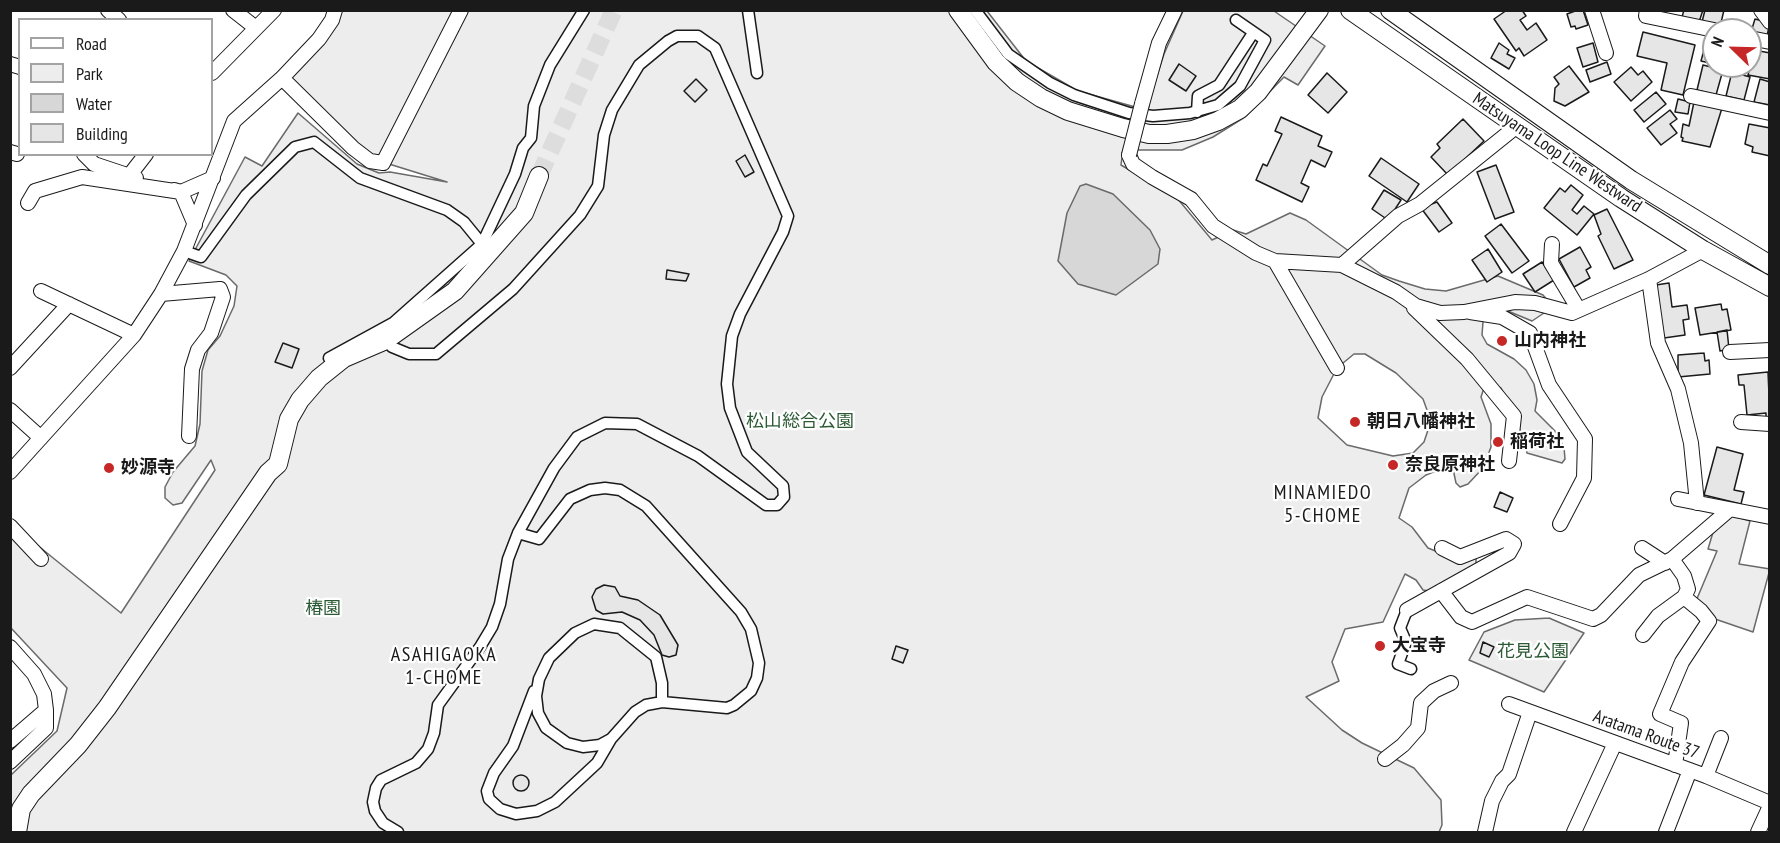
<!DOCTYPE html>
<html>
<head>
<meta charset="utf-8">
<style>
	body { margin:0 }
	#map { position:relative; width:1780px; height:843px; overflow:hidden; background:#fff; font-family:"PT Sans Narrow",sans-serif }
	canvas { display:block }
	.frame { position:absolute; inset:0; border:12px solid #1a1a1a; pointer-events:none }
	.legend { position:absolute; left:18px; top:18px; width:195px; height:138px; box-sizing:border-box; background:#fff; border:2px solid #a3a3a3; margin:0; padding:8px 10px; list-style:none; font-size:18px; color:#1a1a1a }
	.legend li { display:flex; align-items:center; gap:12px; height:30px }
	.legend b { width:30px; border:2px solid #a3a3a3 }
	.north { position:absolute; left:1702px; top:18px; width:60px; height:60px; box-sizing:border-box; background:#fff; border:2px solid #a3a3a3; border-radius:50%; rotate:293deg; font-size:16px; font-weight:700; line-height:24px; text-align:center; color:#1a1a1a }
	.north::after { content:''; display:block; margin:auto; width:21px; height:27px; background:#c62828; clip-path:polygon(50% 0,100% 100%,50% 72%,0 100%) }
</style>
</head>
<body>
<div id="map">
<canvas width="1780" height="843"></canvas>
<div class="frame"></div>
<ul class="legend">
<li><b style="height:8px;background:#fff"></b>Road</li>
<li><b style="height:16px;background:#ededed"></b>Park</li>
<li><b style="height:16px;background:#d7d7d7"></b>Water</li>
<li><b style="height:16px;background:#e6e6e6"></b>Building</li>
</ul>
<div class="north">N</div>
</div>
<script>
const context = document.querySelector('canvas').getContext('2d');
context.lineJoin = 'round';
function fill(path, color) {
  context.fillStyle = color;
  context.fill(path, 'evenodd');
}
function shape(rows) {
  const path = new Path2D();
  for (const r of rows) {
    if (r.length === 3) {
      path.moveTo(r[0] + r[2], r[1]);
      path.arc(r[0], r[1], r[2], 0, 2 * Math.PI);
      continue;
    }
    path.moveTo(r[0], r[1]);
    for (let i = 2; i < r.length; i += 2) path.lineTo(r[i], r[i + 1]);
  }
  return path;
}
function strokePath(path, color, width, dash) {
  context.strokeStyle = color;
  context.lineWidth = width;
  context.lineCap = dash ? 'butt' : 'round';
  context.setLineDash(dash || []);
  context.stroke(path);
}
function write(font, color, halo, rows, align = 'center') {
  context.font = font + ' "PT Sans Narrow","Noto Sans JP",sans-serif';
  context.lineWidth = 4.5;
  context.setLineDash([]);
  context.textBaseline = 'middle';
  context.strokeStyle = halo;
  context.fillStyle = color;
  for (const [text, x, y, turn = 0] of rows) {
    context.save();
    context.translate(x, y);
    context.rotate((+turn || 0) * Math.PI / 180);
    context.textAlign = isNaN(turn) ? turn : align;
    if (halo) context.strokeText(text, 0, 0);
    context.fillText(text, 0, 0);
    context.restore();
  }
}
const green = shape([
	[340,11,455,11,385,155,374,156,365,151,288,79,327,39,340,11],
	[467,11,987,11,1026,61,1078,91,1146,110,1164,54,1183,11,1274,11,1325,46,1298,85,1284,77,1245,117,1213,137,1182,150,1123,150,1121,165,1177,198,1212,240,1233,230,1246,234,1290,213,1306,220,1382,275,1399,281,1425,289,1446,291,1498,276,1543,295,1548,301,1544,313,1532,321,1503,309,1491,313,1483,322,1482,335,1487,344,1514,359,1526,370,1534,384,1537,400,1535,411,1555,431,1564,447,1565,459,1562,463,1527,453,1524,439,1501,388,1491,385,1484,388,1481,397,1491,424,1491,447,1483,468,1468,484,1460,487,1456,483,1453,469,1443,468,1426,475,1409,488,1399,518,1412,527,1428,548,1460,561,1476,558,1476,566,1429,591,1423,590,1416,580,1405,574,1383,622,1345,629,1332,662,1339,681,1306,697,1342,730,1362,743,1414,768,1441,800,1442,825,1439,832,11,832,11,775,57,731,67,688,11,628,10,523,121,613,215,470,211,460,182,503,173,505,165,498,165,487,173,472,195,446,200,424,202,371,208,350,220,336,234,306,237,286,226,275,189,261,245,157,262,166,298,113,357,164,379,173,390,172,447,182,389,164,467,11],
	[1354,354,1365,354,1396,373,1423,399,1431,421,1424,442,1413,453,1393,456,1347,445,1318,418,1322,397,1337,368,1354,354],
	[1730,515,1750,521,1739,564,1770,569,1753,632,1715,619,1696,601,1717,551,1708,549,1714,529,1730,515],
	[1549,618,1584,633,1544,692,1469,660,1484,632,1515,620,1549,618]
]);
fill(green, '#ededed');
strokePath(green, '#6a6a6a', 1.5);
const water = shape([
	[1086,184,1113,194,1150,230,1160,249,1158,264,1116,295,1078,284,1058,261,1067,213,1080,186,1086,184]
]);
fill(water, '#d7d7d7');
strokePath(water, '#6a6a6a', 1.5);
const building = shape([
	[1507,10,1522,10,1526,16,1520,20,1527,30,1536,23,1547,40,1524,56,1519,48,1516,51,1494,19,1507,10],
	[1578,10,1583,10,1588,25,1576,29,1575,26,1571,27,1567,14,1578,10],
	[1684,10,1703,10,1699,22,1682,17,1684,10],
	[1705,10,1724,10,1720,27,1702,22,1705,10],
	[1755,19,1767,22,1769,27,1767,36,1751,32,1755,19],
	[1643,32,1695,45,1683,95,1661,90,1667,63,1637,56,1643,32],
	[1708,35,1714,37,1714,64,1701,61,1708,35],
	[1499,43,1509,50,1507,54,1515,58,1509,69,1491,58,1499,43],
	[1593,43,1598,62,1583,67,1577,48,1593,43],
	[1754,50,1770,53,1770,79,1748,75,1754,50],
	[1607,62,1611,74,1590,82,1586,70,1607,62],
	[1179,64,1196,76,1186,91,1169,80,1179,64],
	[1703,65,1723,70,1716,95,1697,90,1703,65],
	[1569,66,1589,92,1565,106,1554,101,1555,88,1559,84,1554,77,1569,66],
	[1725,66,1747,66,1745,73,1725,68,1725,66],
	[1631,67,1638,75,1643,71,1652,82,1631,101,1614,82,1631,67],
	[1732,72,1750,77,1744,100,1726,96,1732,72],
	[1327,73,1347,92,1328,113,1308,95,1327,73],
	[696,79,707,90,695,102,684,91,696,79],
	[1760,79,1770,82,1770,105,1754,102,1760,79],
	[1656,92,1666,104,1644,122,1634,110,1656,92],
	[1678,99,1690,102,1688,114,1675,112,1678,99],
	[1694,102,1722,108,1710,147,1682,141,1683,138,1681,137,1683,124,1689,126,1694,102],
	[1670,110,1677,119,1670,124,1677,133,1661,145,1647,128,1670,110],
	[1281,117,1322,136,1318,146,1332,152,1325,167,1311,160,1301,183,1309,187,1302,202,1256,180,1263,164,1267,166,1282,134,1275,131,1281,117],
	[1463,119,1484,141,1448,175,1431,157,1440,148,1437,144,1463,119],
	[1749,124,1770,128,1770,156,1752,152,1753,147,1745,144,1749,124],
	[745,155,754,172,745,177,736,161,745,155],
	[1381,158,1419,184,1407,202,1369,176,1381,158],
	[1496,165,1514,212,1495,219,1477,172,1496,165],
	[1571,185,1583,195,1572,210,1577,214,1584,206,1594,214,1577,235,1544,208,1560,188,1565,192,1571,185],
	[1384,190,1401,200,1388,220,1372,209,1384,190],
	[1437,202,1452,223,1439,232,1421,208,1437,202],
	[1607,209,1633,260,1614,269,1598,236,1601,234,1594,215,1607,209],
	[1501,224,1529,261,1512,273,1485,236,1501,224],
	[1580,247,1591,267,1586,270,1590,278,1574,287,1559,259,1580,247],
	[1488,249,1502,272,1487,282,1472,260,1488,249],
	[1542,262,1554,280,1535,292,1523,274,1542,262],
	[667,270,689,274,686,281,666,279,667,270],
	[1669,283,1672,307,1687,305,1689,319,1683,320,1685,335,1664,338,1656,285,1669,283],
	[1721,304,1722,310,1727,309,1731,330,1700,335,1695,308,1721,304],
	[1727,330,1729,349,1720,351,1717,332,1727,330],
	[283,343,299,349,292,368,275,362,283,343],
	[1704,353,1705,361,1709,360,1710,374,1678,377,1678,355,1704,353],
	[1768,372,1770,418,1766,418,1766,413,1747,415,1744,385,1739,385,1738,375,1768,372],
	[1717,447,1743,454,1734,490,1744,492,1741,504,1704,495,1717,447],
	[1500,492,1513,498,1507,512,1494,507,1500,492],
	[604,585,615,587,620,596,638,600,660,615,678,645,676,655,669,657,662,655,654,635,640,620,622,612,603,614,596,610,592,597,596,589,604,585],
	[1483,642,1494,647,1489,657,1480,653,1483,642],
	[896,646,908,650,903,663,892,659,896,646],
	[521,783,8]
]);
fill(building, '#e6e6e6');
strokePath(building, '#1a1a1a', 1.5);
strokePath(shape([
	[539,176,614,10]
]), '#ddd', 18, [18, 9]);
const pedestrian = shape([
	[748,10,757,73],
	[975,10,1008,54,1050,83,1074,95,1129,113,1153,116,1190,113,1218,105,1240,86,1265,40,1236,20],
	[1197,112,1198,96,1219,85,1253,33],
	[184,251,201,257,246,195,295,147,314,142,360,178,447,210,464,222,482,244],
	[386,340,392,347,409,354,436,354,513,289,580,215,598,186,604,135,612,110,639,65,668,41,677,36,698,36,715,48,788,216,783,232,740,314,732,336,727,384,730,408,747,452,783,486,784,497,777,505,766,505,698,456,637,424,605,423,577,437,554,468,518,533,508,559,500,604,492,627,480,647,438,705,434,733,428,749,416,763,381,780,376,788,373,802,375,811,383,823,398,832],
	[329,358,393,323,482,244,515,174,523,148,531,138,534,106,550,65,584,10],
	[518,533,539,539,570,499,590,490,605,488,620,490,646,506,741,612,751,629,759,663,757,678,751,691,734,705,727,708,662,702,646,705,635,712,611,739,600,745,583,747,567,743,546,728,538,713,536,696,539,679,549,658,575,633,594,624,620,628,656,657,662,683,662,702],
	[1407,610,1400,628,1406,642,1398,664,1411,669],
	[534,691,513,746,494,773,487,791,489,799,500,809,516,814,537,811,555,802,597,763,611,739]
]);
const minor = shape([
	[108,10,119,20],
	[233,10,256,28],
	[1592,10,1606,53],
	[1647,10,1646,16,1714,30],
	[1761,10,1770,22],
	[1750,38,1770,42],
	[10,64,20,67],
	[212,73,274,10],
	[282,78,353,148,370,161,383,163,461,10],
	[1691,96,1770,113],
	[1142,104,1159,43,1175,10],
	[10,152,17,154],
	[84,154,94,164,136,178],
	[1129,155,1133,164,1152,177,1191,199,1213,226,1256,253,1275,261,1342,265,1396,292,1416,306,1440,313,1464,312,1515,302,1535,303,1572,313,1649,279,1703,250],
	[129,176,146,154],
	[174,190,181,192,195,225],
	[28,203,35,191,82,177,181,192,213,178],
	[1552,244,1551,263,1579,310],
	[1275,261,1337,368],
	[1342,265,1398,216,1420,204,1517,126],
	[1649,279,1658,343,1678,389,1691,443,1697,503],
	[41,291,134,335],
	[161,294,220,289,223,297,211,333,198,350,192,369,189,436],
	[1414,308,1467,359,1514,416,1509,461],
	[1470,312,1502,317,1530,333,1549,385,1585,439,1584,478,1560,524],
	[1730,352,1770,350],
	[10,368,69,304],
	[10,410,41,438],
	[1741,422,1770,424],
	[10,472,134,335,161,294,184,251,234,121,282,78,319,39,332,20,335,10],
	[1678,499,1770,517],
	[10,526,41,559],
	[1642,548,1665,563],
	[1441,591,1461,617,1472,622,1527,597,1593,619,1601,615,1639,575,1672,559,1729,510],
	[1407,610,1509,553,1514,544,1506,539,1460,557,1442,548],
	[1643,635,1658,616,1684,597,1688,589,1684,576,1672,559],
	[10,647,34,674,44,694,46,710,46,728,10,762],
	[1509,704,1706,776,1770,803],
	[10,741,46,710],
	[1385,759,1403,745,1418,728,1421,703,1434,691,1451,683],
	[1675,765,1681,723,1660,714,1682,662,1709,621,1701,611,1684,597],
	[1706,776,1721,738],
	[1485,832,1492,801,1502,781,1509,774,1530,712],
	[1574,832,1615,743],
	[1666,832,1690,770],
	[1758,832,1770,806]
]);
const tertiary = shape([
	[958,10,996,62,1017,82,1041,98,1068,111,1123,128,1149,134,1167,134,1193,130,1218,121,1240,109,1258,92,1319,10],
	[1350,10,1621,198,1703,250,1770,287],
	[1390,10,1631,180,1770,265],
	[17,832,21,809,31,794,78,745,107,708,268,473,278,464,289,419,300,400,319,378,344,358,386,340,455,291,524,213,539,176]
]);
strokePath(pedestrian, '#1a1a1a', 13);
strokePath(minor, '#1a1a1a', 16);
strokePath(tertiary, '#1a1a1a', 20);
strokePath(pedestrian, '#fff', 10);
strokePath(minor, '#fff', 14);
strokePath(tertiary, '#fff', 18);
const minorBridge = shape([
	[1129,155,1142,104]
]);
strokePath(minorBridge, '#1a1a1a', 16, []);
strokePath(minorBridge, '#fff', 14);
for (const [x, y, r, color] of [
	[1502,341,6,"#c62828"],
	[1355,422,6,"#c62828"],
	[1498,442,6,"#c62828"],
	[1393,465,6,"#c62828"],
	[109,468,6,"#c62828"],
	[1380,646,6,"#c62828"]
]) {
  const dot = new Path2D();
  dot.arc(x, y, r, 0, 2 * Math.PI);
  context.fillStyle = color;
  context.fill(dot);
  strokePath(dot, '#fff', 2);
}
write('18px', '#1a1a1a', '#fff', [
	["Matsuyama Loop Line Westward",1557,153,34],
	["Aratama Route 37",1646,735,20]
]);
write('bold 18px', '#1a1a1a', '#fff', [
	["山内神社",1514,341],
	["朝日八幡神社",1367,422],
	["稲荷社",1510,442],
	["奈良原神社",1405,465],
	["妙源寺",121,468],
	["大宝寺",1392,646]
], 'left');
write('18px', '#2b5a34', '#fff', [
	["松山総合公園",800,422],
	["椿園",323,609],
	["花見公園",1533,652]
]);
context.letterSpacing = '1.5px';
write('20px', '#1a1a1a', '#fff', [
	["MINAMIEDO",1323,493],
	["5-CHOME",1323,516],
	["ASAHIGAOKA",444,655],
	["1-CHOME",444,678]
]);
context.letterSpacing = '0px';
</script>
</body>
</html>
